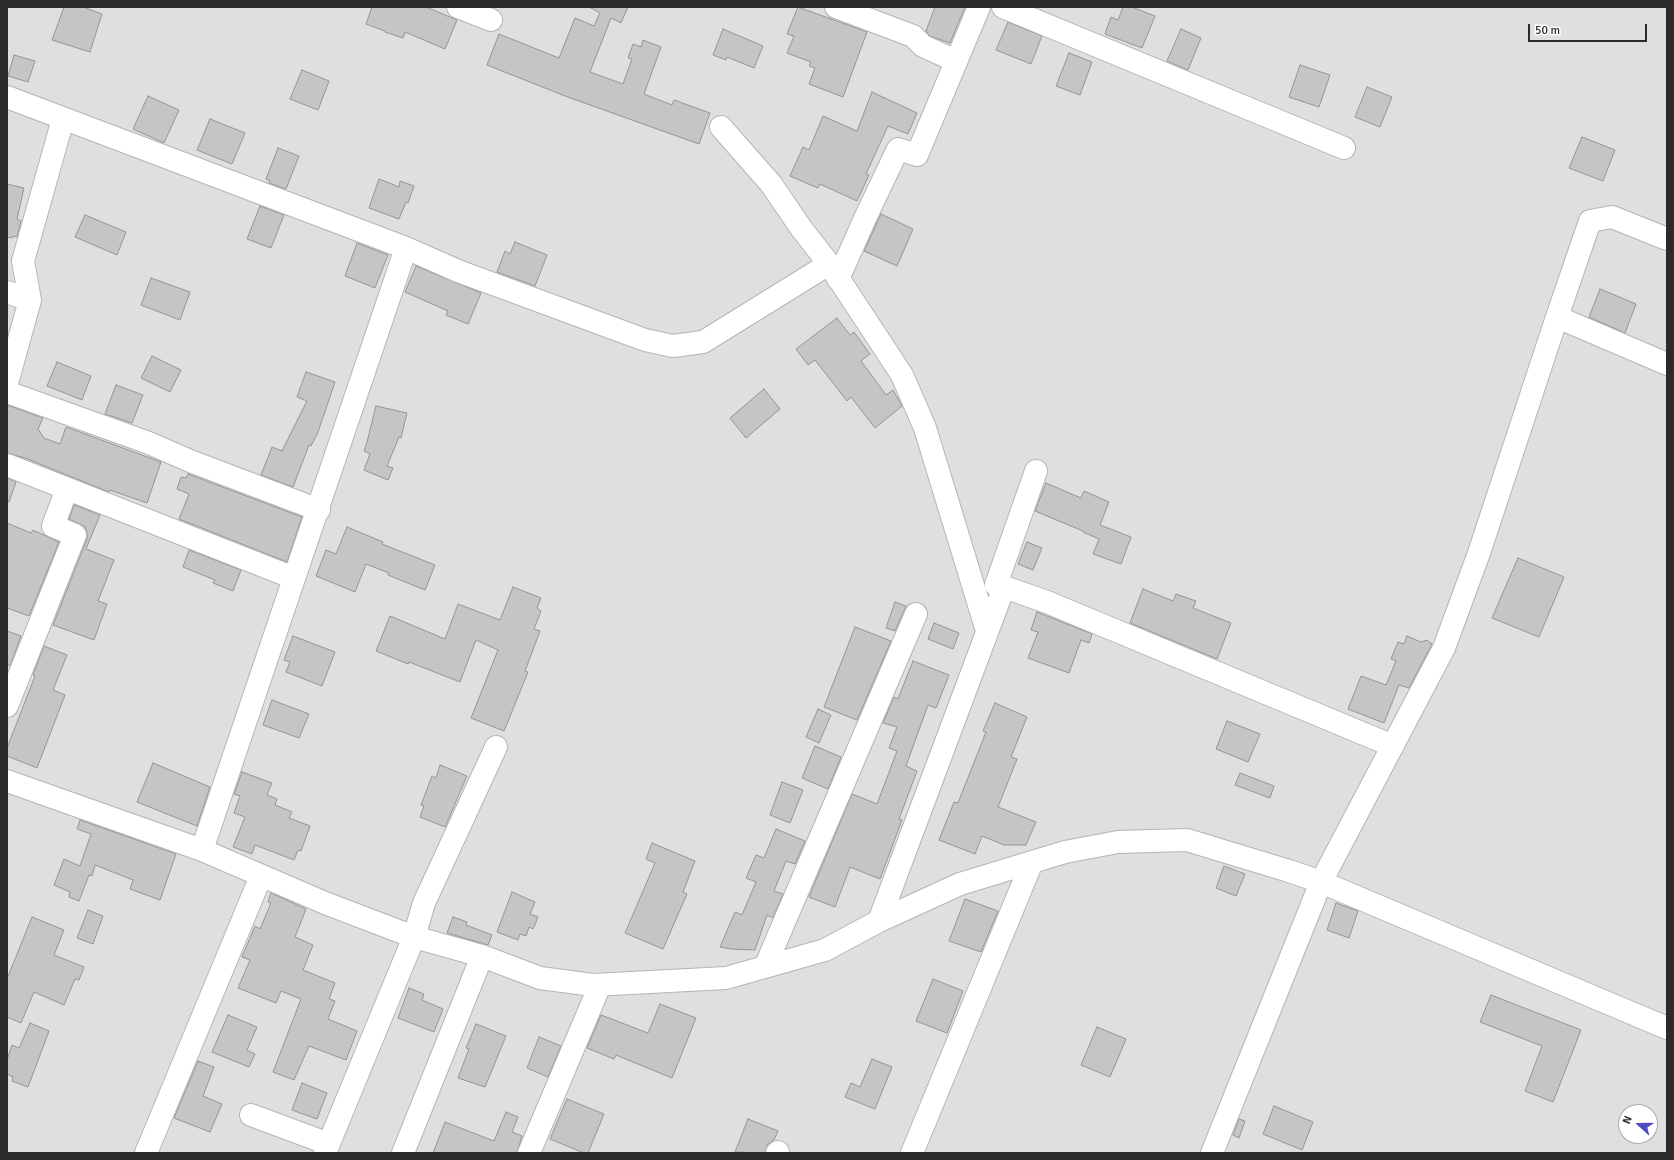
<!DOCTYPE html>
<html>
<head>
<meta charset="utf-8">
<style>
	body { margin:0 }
	#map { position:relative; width:1674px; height:1160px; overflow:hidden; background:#dfdfe1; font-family:Signika,sans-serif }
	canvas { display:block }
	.frame { position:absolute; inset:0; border:8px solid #2c2b2c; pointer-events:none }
	.north { position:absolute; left:1618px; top:1104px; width:40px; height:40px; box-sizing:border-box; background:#fff; border:1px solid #abaaab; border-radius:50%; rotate:291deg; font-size:11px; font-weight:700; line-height:16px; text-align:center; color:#2c2b2c }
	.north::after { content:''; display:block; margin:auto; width:14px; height:18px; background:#4d4bc1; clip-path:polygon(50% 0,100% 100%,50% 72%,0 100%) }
	.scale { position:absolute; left:1528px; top:24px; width:119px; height:18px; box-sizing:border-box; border:2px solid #2c2b2c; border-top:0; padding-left:5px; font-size:12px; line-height:14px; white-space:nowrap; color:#2c2b2c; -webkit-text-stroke:3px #fff; paint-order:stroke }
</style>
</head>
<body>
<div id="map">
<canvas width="1674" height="1160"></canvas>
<div class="frame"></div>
<div class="north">N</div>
<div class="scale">50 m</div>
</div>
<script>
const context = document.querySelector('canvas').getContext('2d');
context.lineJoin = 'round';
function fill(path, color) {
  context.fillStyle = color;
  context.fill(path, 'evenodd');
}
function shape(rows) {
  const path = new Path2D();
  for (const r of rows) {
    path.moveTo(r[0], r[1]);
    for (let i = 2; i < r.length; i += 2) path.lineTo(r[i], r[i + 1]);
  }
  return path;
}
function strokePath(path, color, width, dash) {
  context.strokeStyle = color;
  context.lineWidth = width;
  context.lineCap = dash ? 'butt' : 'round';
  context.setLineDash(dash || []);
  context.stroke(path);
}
const building = shape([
	[64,7,83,7,102,14,90,52,52,40,64,7],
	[372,7,426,7,457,20,445,49,405,32,403,38,385,32,385,31,366,24,372,7],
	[589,7,628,7,621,23,611,18,590,72,623,84,632,59,628,58,633,44,641,47,643,40,661,47,644,94,672,105,674,100,710,113,699,144,565,96,487,65,499,34,559,58,575,18,594,26,600,13,589,7],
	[798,7,867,32,843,97,809,84,815,68,809,66,811,62,787,53,794,36,787,34,798,7],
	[935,7,965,7,950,43,930,36,926,31,935,7],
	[1123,7,1132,7,1155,16,1142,48,1105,34,1111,17,1118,20,1123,7],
	[1008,22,1042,36,1031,64,996,50,1008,22],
	[723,29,763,46,754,68,727,57,726,60,713,55,723,29],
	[1181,29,1201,38,1188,70,1167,61,1181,29],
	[1069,53,1092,62,1080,95,1056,86,1069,53],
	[14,55,35,61,28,82,8,76,14,55],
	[1300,65,1330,75,1319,107,1289,97,1300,65],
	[302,70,329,81,318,110,290,99,302,70],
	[1367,87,1392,97,1380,127,1355,117,1367,87],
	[872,92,917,113,908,134,888,126,866,174,869,175,857,201,820,184,818,188,790,176,803,147,809,150,823,116,857,131,872,92],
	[148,96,179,110,164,143,133,129,148,96],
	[210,119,245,133,232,164,197,150,210,119],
	[1582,137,1615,150,1603,181,1569,168,1582,137],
	[278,148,299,156,286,189,269,183,270,181,266,179,278,148],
	[379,179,399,187,400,181,414,186,408,203,406,202,399,219,369,208,379,179],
	[7,184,24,188,17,219,21,221,17,237,13,236,12,238,7,237,7,184],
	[260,206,284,215,271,248,247,239,260,206],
	[881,214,913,229,897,266,864,251,881,214],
	[85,215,126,232,117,255,75,237,85,215],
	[515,242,547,255,535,286,497,272,505,251,510,254,515,242],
	[357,243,388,255,375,288,345,276,357,243],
	[416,266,481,293,468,324,446,315,448,311,405,292,416,266],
	[151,278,190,292,180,320,141,305,151,278],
	[1600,289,1636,304,1625,333,1589,317,1600,289],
	[837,318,850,335,854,332,870,354,861,361,886,395,893,390,902,406,875,428,851,397,847,401,815,360,808,365,796,349,837,318],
	[152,356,181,370,170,392,141,378,152,356],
	[57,362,91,376,82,400,47,386,57,362],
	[306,372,335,382,318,432,311,446,309,445,293,487,261,475,272,447,282,451,307,401,297,397,306,372],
	[116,385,143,395,132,423,105,414,116,385],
	[764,389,780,409,746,438,730,418,764,389],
	[7,405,43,418,38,429,44,438,60,444,66,427,161,462,147,503,110,490,109,492,25,458,7,453,7,405],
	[376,406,407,413,401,438,399,437,387,466,393,468,388,480,364,470,370,454,364,451,367,442,376,406],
	[188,474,302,517,287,562,179,519,189,494,177,489,181,477,186,478,188,474],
	[7,478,16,482,9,502,7,502,7,478],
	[1046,483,1081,498,1084,491,1109,502,1100,525,1131,537,1121,564,1093,554,1099,539,1083,532,1083,531,1035,511,1046,483],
	[74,505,100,515,86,549,114,560,98,601,107,604,94,640,53,625,87,539,87,533,85,527,69,519,74,505],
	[7,523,31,533,33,530,59,542,29,616,7,608,7,523],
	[347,527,383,542,382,544,435,565,425,590,388,575,389,573,366,564,355,592,316,576,326,550,336,554,347,527],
	[1027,542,1042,548,1033,570,1018,564,1027,542],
	[189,550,241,570,233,591,213,583,215,580,183,567,189,550],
	[1518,558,1564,577,1539,637,1492,618,1518,558],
	[513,587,541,598,537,608,541,611,534,629,540,631,525,671,528,672,504,731,471,718,498,650,476,640,460,682,409,662,408,664,376,651,390,616,445,639,458,604,500,620,513,587],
	[1143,589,1173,601,1176,594,1196,601,1193,608,1231,623,1217,659,1130,623,1143,589],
	[895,602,906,606,895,631,886,628,895,602],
	[1037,612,1092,634,1089,643,1081,640,1069,673,1028,658,1038,632,1031,630,1037,612],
	[934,623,959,633,953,649,928,639,934,623],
	[855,627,891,641,857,720,824,707,855,627],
	[7,631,21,636,10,666,7,664,7,631],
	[293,636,335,652,322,686,286,672,290,662,284,660,293,636],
	[1407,636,1421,642,1427,640,1432,644,1409,688,1399,685,1384,723,1348,709,1361,676,1386,685,1396,661,1391,659,1398,642,1404,644,1407,636],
	[44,646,67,655,53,690,65,695,37,768,7,756,7,748,35,676,33,675,44,646],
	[913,661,949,675,936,708,928,705,906,766,917,771,899,819,902,820,880,879,850,867,835,907,809,897,852,794,877,804,897,751,889,748,897,727,883,723,894,697,898,699,913,661],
	[272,700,309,714,299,738,263,725,272,700],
	[995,703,1027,717,1011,757,1017,759,998,807,1036,822,1026,845,1004,845,982,836,975,854,939,840,954,802,958,803,986,732,983,731,995,703],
	[818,709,831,715,819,743,806,737,818,709],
	[1227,721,1260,734,1248,762,1216,749,1227,721],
	[815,746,841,757,828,789,802,778,815,746],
	[153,763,210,787,197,826,137,802,153,763],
	[440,765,467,776,445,827,420,817,424,806,421,805,432,776,436,778,440,765],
	[242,772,272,783,267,795,277,799,275,805,292,812,289,818,310,826,301,851,298,850,294,860,255,845,252,854,233,847,245,817,234,813,240,796,234,794,242,772],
	[1240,773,1274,786,1270,798,1235,785,1240,773],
	[782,782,803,790,790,823,770,815,782,782],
	[80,820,176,854,160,900,130,889,133,880,95,865,92,876,89,875,79,901,69,897,70,892,54,885,64,859,80,866,91,834,77,829,80,820],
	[776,829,805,841,795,864,786,861,774,891,783,894,773,918,767,915,755,950,731,949,720,947,735,912,742,915,756,882,746,878,756,855,764,858,776,829],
	[652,843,695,861,683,892,687,894,663,949,625,933,655,863,646,859,652,843],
	[1224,866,1245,874,1236,896,1216,888,1224,866],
	[512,892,535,902,530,914,538,917,533,929,529,927,526,936,520,934,518,940,497,932,512,892],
	[271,893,306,909,295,937,313,945,303,970,335,983,329,999,335,1001,328,1019,357,1031,346,1060,309,1046,294,1080,273,1072,301,999,281,991,276,1003,238,988,250,960,242,957,255,926,260,929,271,903,268,902,271,893],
	[965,899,998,911,981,952,949,941,965,899],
	[1336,903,1358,911,1349,938,1327,930,1336,903],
	[88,910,103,916,93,944,77,938,88,910],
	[32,917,64,930,54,955,84,967,79,980,75,979,64,1005,34,992,21,1023,7,1017,7,979,32,917],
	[453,917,467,922,466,925,492,935,488,945,447,933,453,917],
	[933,979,963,991,947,1033,916,1021,933,979],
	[409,988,424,994,422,1000,443,1009,434,1032,398,1018,409,988],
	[1491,995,1581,1030,1553,1102,1525,1091,1542,1046,1480,1022,1491,995],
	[660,1004,696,1018,672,1078,616,1055,614,1059,587,1048,601,1015,648,1033,660,1004],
	[228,1015,257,1027,247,1050,255,1054,249,1067,212,1052,228,1015],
	[30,1023,49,1031,28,1087,12,1081,13,1077,7,1074,7,1060,12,1045,19,1048,30,1023],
	[476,1024,506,1036,485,1087,458,1078,469,1049,466,1048,476,1024],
	[1097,1027,1126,1039,1110,1077,1081,1065,1097,1027],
	[539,1037,561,1046,548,1077,527,1068,539,1037],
	[872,1059,892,1067,875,1109,845,1097,851,1083,860,1087,872,1059],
	[198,1061,214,1067,203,1096,222,1104,210,1132,174,1118,198,1061],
	[302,1083,327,1093,317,1119,292,1110,302,1083],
	[567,1099,604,1114,588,1153,584,1153,550,1139,567,1099],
	[1274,1106,1313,1122,1302,1150,1263,1134,1274,1106],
	[506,1112,518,1117,512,1132,522,1136,517,1153,433,1153,445,1122,494,1141,506,1112],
	[748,1119,778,1131,774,1140,768,1144,765,1153,735,1152,748,1119],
	[1239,1119,1245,1121,1239,1138,1233,1135,1239,1119]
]);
fill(building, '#c6c5c5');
strokePath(building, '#959494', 1);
const minor = shape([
	[458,7,491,20],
	[836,7,913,36,923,46,956,61],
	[1003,7,1344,148],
	[7,97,406,248,458,271,645,340,673,346,703,342,829,264,902,375,925,428,987,631],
	[721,127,771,184,801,228,829,264],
	[838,279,867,214,898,149,917,155,979,7],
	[7,292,30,300],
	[1557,317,1667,364],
	[7,383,30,300,23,261,63,119],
	[7,392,149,443,190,461,319,510],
	[7,465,294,578],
	[1004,587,996,585,1036,471],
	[7,706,75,535,53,526,67,489],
	[7,781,202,850,325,903,414,937,482,956,540,978,593,985,726,978,825,950,879,921,960,884,1065,852,1118,842,1187,840,1289,871,1321,882,1667,1028],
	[202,850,406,248],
	[879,921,1004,587,1047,602,1393,746],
	[765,967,916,614],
	[251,1115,329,1144],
	[146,1153,261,876],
	[325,1153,414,937,424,903,496,747],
	[403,1153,482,956],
	[529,1153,600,985],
	[777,1153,778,1152],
	[912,1153,1032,862],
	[1212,1153,1321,882,1444,648,1479,553,1557,317,1590,221,1612,217,1667,239]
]);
strokePath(minor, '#b5b5b6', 24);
strokePath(minor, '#fff', 22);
</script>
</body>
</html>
